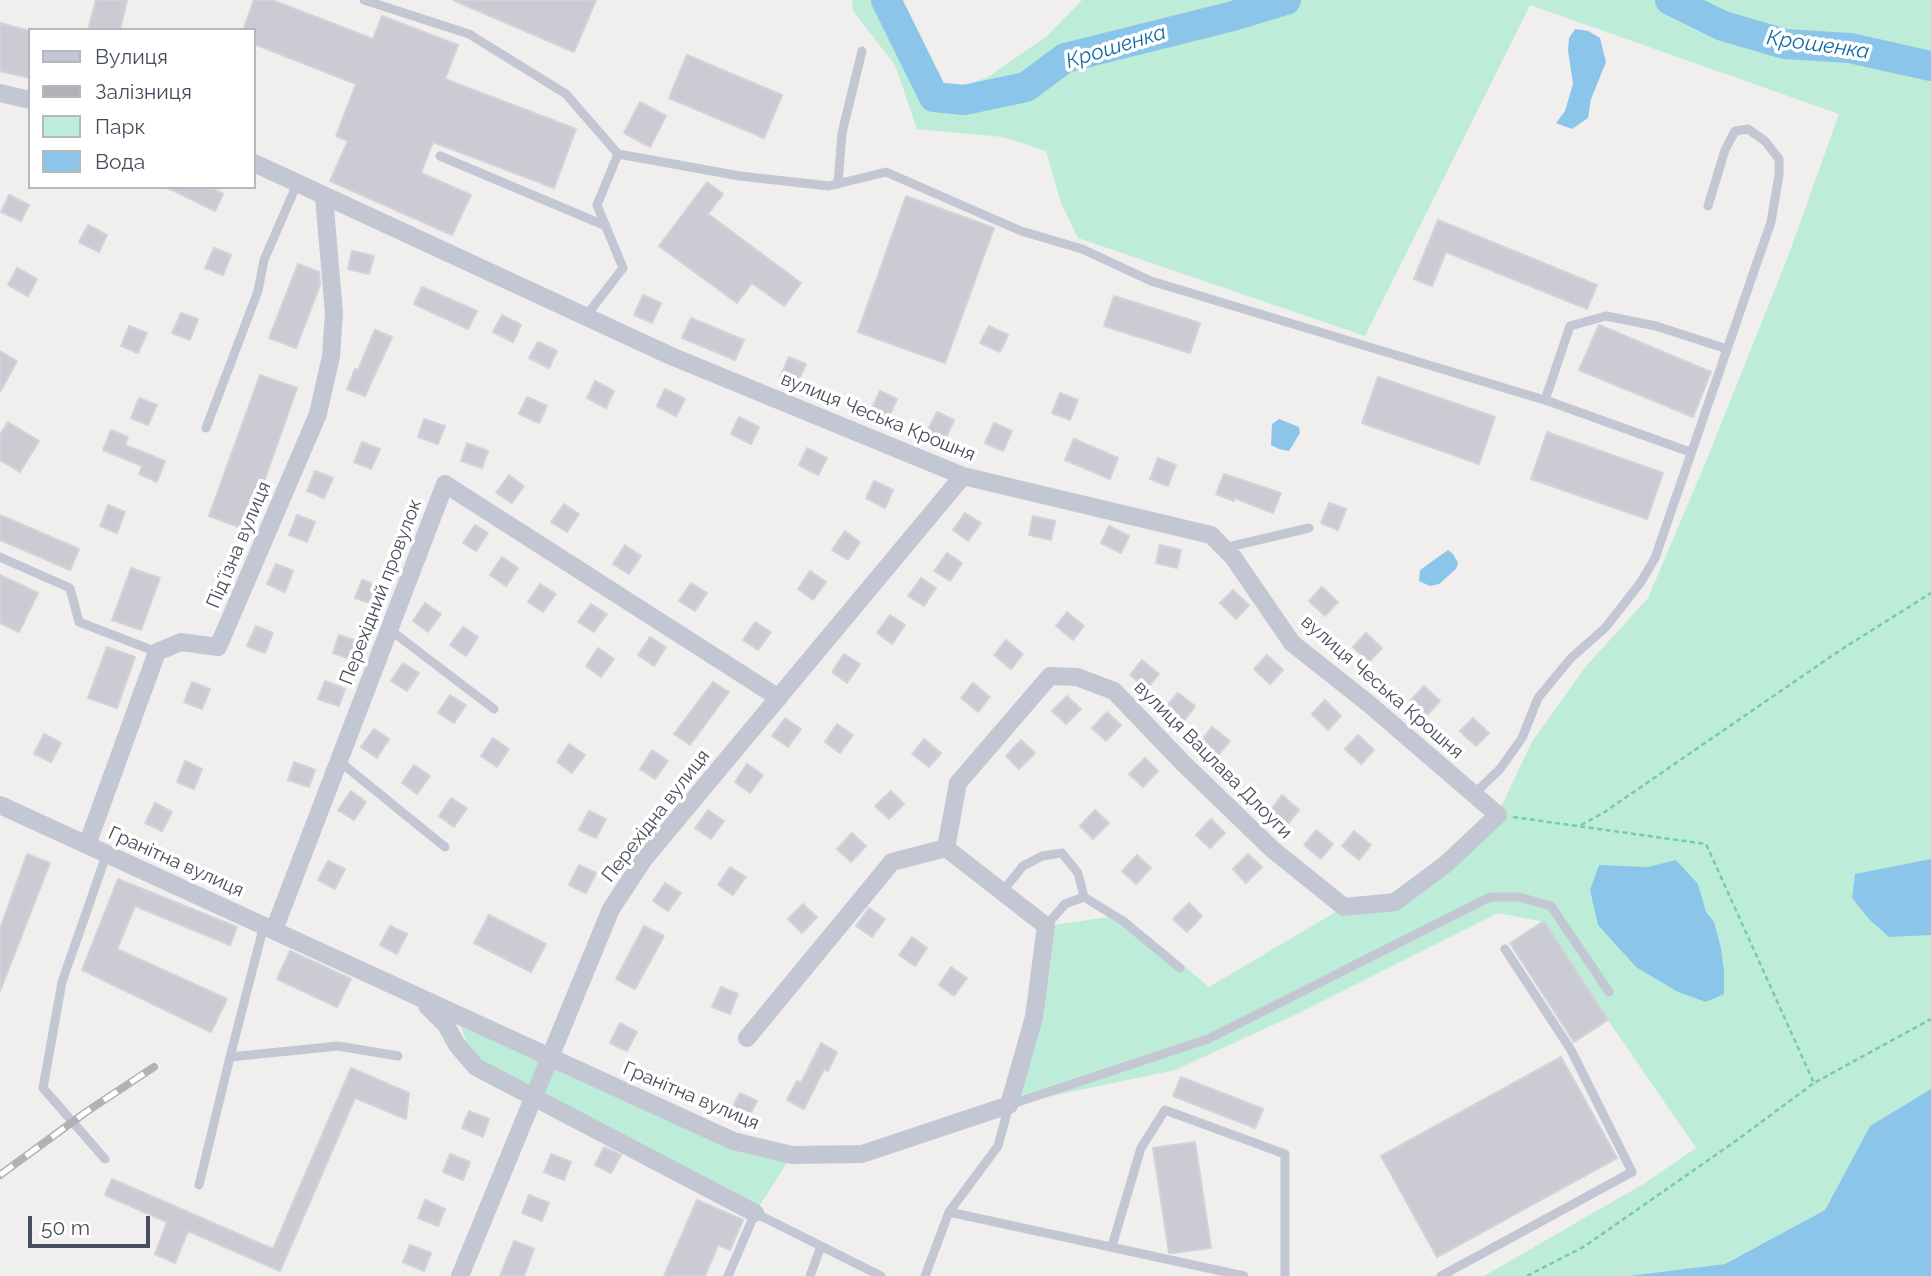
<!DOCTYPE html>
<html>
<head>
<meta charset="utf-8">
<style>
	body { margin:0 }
	#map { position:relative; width:1931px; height:1276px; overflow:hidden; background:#f1eeee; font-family:Raleway,sans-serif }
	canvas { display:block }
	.legend { position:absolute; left:28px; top:28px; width:228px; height:161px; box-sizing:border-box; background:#fff; border:2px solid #b5b8bd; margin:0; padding:9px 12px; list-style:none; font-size:21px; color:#474e5b }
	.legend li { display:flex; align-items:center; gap:14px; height:35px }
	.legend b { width:35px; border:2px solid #b5b8bd }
	.scale { position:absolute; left:28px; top:1216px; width:122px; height:32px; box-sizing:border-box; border:4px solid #474e5b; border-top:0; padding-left:9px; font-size:21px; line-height:24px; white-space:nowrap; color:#474e5b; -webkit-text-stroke:5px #fff; paint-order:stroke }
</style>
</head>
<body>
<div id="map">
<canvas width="1931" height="1276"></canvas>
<ul class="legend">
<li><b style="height:9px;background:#c2c7d3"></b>Вулиця</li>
<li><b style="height:9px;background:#b0b2b8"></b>Залізниця</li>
<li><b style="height:19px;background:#bdedd8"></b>Парк</li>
<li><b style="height:19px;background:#8bc5e9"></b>Вода</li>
</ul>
<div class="scale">50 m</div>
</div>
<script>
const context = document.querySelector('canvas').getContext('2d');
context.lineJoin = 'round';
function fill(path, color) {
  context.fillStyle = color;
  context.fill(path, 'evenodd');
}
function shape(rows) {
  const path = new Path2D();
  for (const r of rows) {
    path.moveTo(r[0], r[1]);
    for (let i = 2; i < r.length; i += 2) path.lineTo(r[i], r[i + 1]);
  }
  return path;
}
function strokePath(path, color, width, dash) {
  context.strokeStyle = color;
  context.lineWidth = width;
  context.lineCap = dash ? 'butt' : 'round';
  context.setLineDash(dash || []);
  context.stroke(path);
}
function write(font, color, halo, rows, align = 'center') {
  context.font = font + ' Raleway,sans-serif';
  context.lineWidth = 7;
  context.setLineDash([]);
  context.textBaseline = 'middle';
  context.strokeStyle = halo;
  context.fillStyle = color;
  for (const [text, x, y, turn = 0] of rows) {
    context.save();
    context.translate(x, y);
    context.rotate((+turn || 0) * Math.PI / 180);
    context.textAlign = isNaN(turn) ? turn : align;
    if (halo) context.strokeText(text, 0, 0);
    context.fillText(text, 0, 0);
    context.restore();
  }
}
fill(shape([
	[852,0,886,0,934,97,988,77,1047,36,1082,0,1931,0,1931,1089,1870,1126,1825,1210,1725,1264,1628,1276,1484,1276,1645,1183,1696,1148,1608,1020,1544,922,1498,913,1299,1013,1175,1070,1009,1105,1046,926,1123,915,1209,987,1344,907,1395,901,1497,815,1532,742,1587,665,1648,598,1707,459,1787,259,1839,114,1530,5,1365,336,1078,238,1061,203,1046,151,1003,137,917,129,895,65,853,11],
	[456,1014,673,1114,792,1155,755,1213,476,1067]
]), '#bdedd8');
fill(shape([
	[1575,29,1588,31,1600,38,1606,62,1591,99,1588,118,1572,129,1556,123,1565,111,1573,84,1568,51,1569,38],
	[1279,419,1299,427,1300,433,1289,451,1279,449,1271,445,1272,424],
	[1448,550,1453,554,1458,563,1456,569,1439,584,1430,586,1419,581,1420,570],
	[1931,859,1931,935,1889,937,1869,919,1852,898,1855,874],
	[1676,860,1698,884,1706,912,1714,922,1721,948,1724,972,1724,994,1706,1002,1678,992,1636,967,1598,925,1590,890,1599,865,1648,867],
	[1931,1089,1931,1276,1628,1276,1725,1264,1825,1210,1870,1126]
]), '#8bc5e9');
strokePath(shape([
	[886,0,934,97,964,100,1026,87,1065,58,1233,16,1286,0],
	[1670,0,1723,26,1785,44,1850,48,1931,66]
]), '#8bc5e9', 30);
const building = shape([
	[96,0,127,0,120,30,88,30,96,0],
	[254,0,272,0,373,39,382,16,458,45,445,79,576,129,554,188,433,142,421,173,471,195,452,235,330,181,348,141,336,136,356,84,254,44,254,30,243,30,254,0],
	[453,0,596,0,574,52,453,0],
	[0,23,30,31,30,78,0,71,0,23],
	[687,55,782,95,764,138,669,98,687,55],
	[640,102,666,116,650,147,624,133,640,102],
	[707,182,723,194,708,214,801,283,784,306,752,283,737,303,659,246,707,182],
	[166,187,210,187,223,194,215,211,166,187],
	[9,195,29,205,21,221,1,212,9,195],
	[906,196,994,228,945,363,858,332,906,196],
	[1438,220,1597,285,1587,309,1446,252,1432,286,1414,279,1438,220],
	[88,225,107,235,99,252,79,242,88,225],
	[214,248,231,255,223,275,205,268,214,248],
	[352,251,374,256,369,274,348,269,352,251],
	[298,264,319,272,320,285,296,348,269,338,298,264],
	[17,268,37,279,28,296,8,285,17,268],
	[422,287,477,311,468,329,414,304,422,287],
	[643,295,661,303,652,323,634,315,643,295],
	[1114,296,1200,323,1190,353,1104,326,1114,296],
	[181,313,198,319,190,340,172,333,181,313],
	[502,315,521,325,513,342,493,332,502,315],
	[691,318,744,340,735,360,682,338,691,318],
	[1599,325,1711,372,1693,417,1579,370,1599,325],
	[129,326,147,333,138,353,121,346,129,326],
	[989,326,1008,335,1000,352,980,343,989,326],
	[375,330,392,337,365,396,347,389,355,369,358,370,375,330],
	[538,342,557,351,549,368,529,358,538,342],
	[0,351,17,361,0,392,0,351],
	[789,357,806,364,797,384,780,377,789,357],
	[260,375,297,388,247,530,209,516,260,375],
	[1378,377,1495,417,1479,464,1362,423,1378,377],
	[595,381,614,391,606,408,587,398,595,381],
	[665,389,685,399,676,416,657,406,665,389],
	[880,391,897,399,888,419,871,411,880,391],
	[1060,393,1078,400,1070,420,1052,413,1060,393],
	[527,397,547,406,539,423,519,414,527,397],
	[139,398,157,405,148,425,131,418,139,398],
	[937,412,954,420,945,440,927,432,937,412],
	[739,417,759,427,751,444,731,434,739,417],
	[424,419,445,426,438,444,418,437,424,419],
	[8,422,39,441,20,472,0,460,0,435,8,422],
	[994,423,1012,431,1003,451,985,443,994,423],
	[111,430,128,437,125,445,165,461,157,482,139,474,142,466,103,450,111,430],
	[1547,432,1663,473,1647,519,1531,479,1547,432],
	[1074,439,1118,458,1110,479,1065,460,1074,439],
	[362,442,380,449,371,469,354,462,362,442],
	[467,443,488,451,482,468,461,461,467,443],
	[807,448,827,458,818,475,799,465,807,448],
	[1158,458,1176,465,1168,486,1150,479,1158,458],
	[315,471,333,478,324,498,307,491,315,471],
	[1224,474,1281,493,1273,513,1235,498,1234,501,1216,494,1224,474],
	[509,475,524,486,512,503,496,493,509,475],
	[874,481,893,490,885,508,866,498,874,481],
	[1329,503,1346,509,1338,530,1321,523,1329,503],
	[564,504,579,514,567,532,551,522,564,504],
	[108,505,125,512,117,533,100,526,108,505],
	[965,513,981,523,968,541,953,530,965,513],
	[0,515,79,549,70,570,0,540,0,515],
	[297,515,315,522,307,542,289,535,297,515],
	[1033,516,1055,521,1051,540,1029,535,1033,516],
	[475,525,488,533,476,551,463,543,475,525],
	[1109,526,1129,536,1121,553,1101,543,1109,526],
	[845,531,860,542,848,560,832,550,845,531],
	[625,545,641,556,629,574,613,564,625,545],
	[1160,545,1181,550,1177,568,1156,563,1160,545],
	[947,553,962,563,950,581,934,571,947,553],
	[502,557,518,568,506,586,490,575,502,557],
	[276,564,293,571,285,592,267,584,276,564],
	[131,568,160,578,141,630,112,620,131,568],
	[810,571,826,582,813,600,798,589,810,571],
	[0,575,38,593,19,632,0,623,0,575],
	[921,578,936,588,924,606,908,596,921,578],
	[362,580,382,587,376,605,355,598,362,580],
	[691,583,707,593,695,611,679,601,691,583],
	[540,584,556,594,543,612,528,602,540,584],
	[1322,587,1338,602,1325,616,1309,601,1322,587],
	[1233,590,1249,605,1236,619,1220,603,1233,590],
	[425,603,441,614,428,632,413,621,425,603],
	[591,604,607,614,594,632,578,622,591,604],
	[1067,612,1084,626,1073,640,1056,626,1067,612],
	[890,615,905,625,892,644,877,633,890,615],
	[755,622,771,632,758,650,743,640,755,622],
	[256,626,273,633,265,653,247,646,256,626],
	[463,627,478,637,466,656,450,645,463,627],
	[1366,633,1382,648,1369,662,1353,647,1366,633],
	[339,635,359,642,353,660,333,653,339,635],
	[650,637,666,647,654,666,638,655,650,637],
	[1006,640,1023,654,1011,669,994,655,1006,640],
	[107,647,135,657,117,708,88,698,107,647],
	[598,648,614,659,601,677,586,666,598,648],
	[844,654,860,664,847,683,832,672,844,654],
	[1267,655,1283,670,1270,684,1254,669,1267,655],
	[1142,660,1159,674,1147,689,1130,675,1142,660],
	[403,663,419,673,407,691,391,681,403,663],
	[325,681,345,689,339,706,318,699,325,681],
	[192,682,210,689,202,709,184,702,192,682],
	[713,682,729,692,690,745,674,734,713,682],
	[973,683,990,697,978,712,961,698,973,683],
	[1424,686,1440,701,1427,715,1411,700,1424,686],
	[1178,693,1195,706,1184,721,1166,707,1178,693],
	[450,695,466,705,454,723,438,713,450,695],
	[1067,696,1081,709,1066,724,1052,711,1067,696],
	[1325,700,1341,716,1328,730,1312,714,1325,700],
	[1107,712,1121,725,1106,741,1092,728,1107,712],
	[785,718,801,729,788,747,772,736,785,718],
	[1473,718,1489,733,1476,746,1460,731,1473,718],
	[837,724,853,735,840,753,825,742,837,724],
	[1212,727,1230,741,1218,755,1201,741,1212,727],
	[374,729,389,739,377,758,361,747,374,729],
	[44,734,61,743,51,762,34,754,44,734],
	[1358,735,1374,750,1361,764,1345,749,1358,735],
	[493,738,509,749,497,767,481,756,493,738],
	[924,739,941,753,929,767,912,754,924,739],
	[1021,740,1035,753,1019,769,1006,756,1021,740],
	[569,744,585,755,572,773,557,762,569,744],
	[652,750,668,761,655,779,640,769,652,750],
	[1145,758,1158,771,1143,787,1129,774,1145,758],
	[185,761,202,769,194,789,177,782,185,761],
	[294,762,315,770,309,787,288,780,294,762],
	[747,764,763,775,750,793,735,782,747,764],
	[414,765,430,776,417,794,402,783,414,765],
	[351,791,366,802,354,820,338,810,351,791],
	[891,791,904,804,889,819,875,806,891,791],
	[1282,795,1299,810,1288,824,1271,810,1282,795],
	[451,798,467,808,454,827,439,816,451,798],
	[155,803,172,812,162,831,145,823,155,803],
	[708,810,724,821,711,839,695,828,708,810],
	[1095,810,1109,823,1093,839,1080,826,1095,810],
	[589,811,606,819,596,838,579,830,589,811],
	[1211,819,1225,833,1210,848,1196,835,1211,819],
	[1316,830,1333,844,1321,859,1304,845,1316,830],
	[1354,831,1371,845,1359,860,1342,846,1354,831],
	[852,833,866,846,851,862,837,849,852,833],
	[27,854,50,863,0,991,0,929,27,854],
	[1248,854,1262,867,1246,883,1233,869,1248,854],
	[1137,855,1151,868,1136,884,1122,871,1137,855],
	[328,861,345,869,335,889,318,880,328,861],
	[579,865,596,873,586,893,569,885,579,865],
	[730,867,746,877,733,895,718,885,730,867],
	[118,879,237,927,230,945,135,906,117,949,227,999,211,1032,82,970,118,879],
	[665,883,681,893,668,911,653,901,665,883],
	[1189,903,1202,916,1187,932,1173,919,1189,903],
	[803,904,817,917,802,933,788,919,803,904],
	[869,908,885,919,872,937,856,926,869,908],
	[489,915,546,944,531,972,474,943,489,915],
	[1544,921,1608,1020,1574,1042,1510,943,1544,921],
	[390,926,407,934,397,954,380,945,390,926],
	[644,926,664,936,635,989,616,979,644,926],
	[912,937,927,948,915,966,899,955,912,937],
	[290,951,351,979,337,1007,277,979,290,951],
	[951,967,967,978,954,996,939,985,951,967],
	[721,987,738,994,730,1014,712,1007,721,987],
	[620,1023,637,1032,627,1051,610,1043,620,1023],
	[821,1043,837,1052,828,1071,824,1069,804,1109,787,1100,797,1081,801,1083,821,1043],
	[1561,1057,1617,1158,1437,1257,1381,1156,1561,1057],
	[351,1068,409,1093,406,1119,355,1098,280,1271,188,1231,175,1263,155,1254,167,1222,105,1195,112,1179,273,1249,351,1068],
	[1181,1077,1263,1109,1255,1128,1173,1096,1181,1077],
	[740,1093,757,1101,747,1121,730,1112,740,1093],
	[469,1111,489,1119,483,1137,462,1128,469,1111],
	[1195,1142,1211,1248,1173,1253,1169,1253,1153,1148,1195,1142],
	[604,1147,621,1155,611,1173,595,1165,604,1147],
	[450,1154,470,1162,463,1180,443,1172,450,1154],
	[551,1154,571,1162,564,1180,544,1172,551,1154],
	[529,1195,549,1203,542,1221,522,1213,529,1195],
	[425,1200,445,1209,438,1226,418,1218,425,1200],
	[697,1200,743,1220,730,1250,718,1245,705,1276,664,1276,697,1200],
	[514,1241,534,1249,524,1276,500,1276,514,1241],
	[410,1245,431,1253,424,1271,403,1262,410,1245]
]);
fill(building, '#cbccd3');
strokePath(building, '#d2d3d9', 2);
strokePath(shape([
	[1513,817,1706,844,1814,1083,1931,1019],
	[1581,825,1603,813,1839,651,1931,593],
	[1527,1276,1585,1246,1737,1140,1814,1083]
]), '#76cab0', 2.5, [5, 3.5]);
strokePath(shape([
	[364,0,469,34,566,94,618,154,740,176,829,186,886,172,1021,231,1082,249,1151,281,1551,402,1690,452],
	[440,156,606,226],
	[838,184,842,133,862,51],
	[586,316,623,268,597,205,618,154],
	[1545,400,1570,326,1606,316,1656,326,1727,349],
	[206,428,258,291,264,260,297,184],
	[1224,548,1309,528],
	[0,557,70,588,79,622,157,652],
	[389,629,494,709],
	[339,761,445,847],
	[1474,794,1500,769,1522,738,1538,698,1571,658,1605,628,1641,582,1655,558,1771,222,1779,175,1779,159,1765,141,1748,129,1735,131,1725,150,1708,206],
	[1002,892,1023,866,1042,856,1062,853,1078,873,1084,897],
	[264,925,230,1057,338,1046,398,1056],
	[1046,926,1065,904,1084,897,1123,921,1180,968],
	[105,1159,43,1088,62,982,107,853],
	[199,1185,230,1057],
	[949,1212,998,1146,1009,1105,1208,1039,1490,897,1519,897,1551,906,1609,992],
	[1112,1246,1141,1148,1165,1110,1285,1154,1285,1276],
	[728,1276,755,1213,881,1276],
	[810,1276,821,1246],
	[925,1276,949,1212,1244,1276],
	[1441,1276,1632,1172,1571,1050,1505,949]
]), '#c2c7d3', 9);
strokePath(shape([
	[0,93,30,100],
	[254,163,671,356,963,476,1211,535,1233,557,1292,643,1369,704,1498,815,1446,864,1395,902,1344,907,1272,849,1184,764,1114,691,1077,677,1050,676,958,783,946,848,892,862,747,1038],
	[0,805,733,1141,792,1155,862,1154,1009,1105,1034,1017,1046,926,946,848],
	[87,845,157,652,181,642,218,647,318,414,331,356,334,313,324,197],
	[274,930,445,484,779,698],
	[427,1006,446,1025,457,1045,476,1067,755,1213],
	[460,1276,611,909,644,859,963,476]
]), '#c2c7d3', 18);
const rail = shape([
	[0,1175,86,1112,154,1067]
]);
strokePath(rail, '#b0b2b8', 8);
strokePath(rail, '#fff', 5, [16]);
write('19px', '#474e5b', '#fff', [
	["вулиця Чеська Крошня",878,417,22],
	["Підʼїзна вулиця",239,545,-67],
	["Перехідний провулок",381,592,-69],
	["вулиця Чеська Крошня",1382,687,41],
	["вулиця Вацлава Длоуги",1213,760,45],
	["Перехідна вулиця",656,816,-52],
	["Гранітна вулиця",176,862,24],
	["Гранітна вулиця",691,1096,23]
]);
write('italic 21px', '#106ba4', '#fff', [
	["Крошенка",1818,45,8],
	["Крошенка",1116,47,-17]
]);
</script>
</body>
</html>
